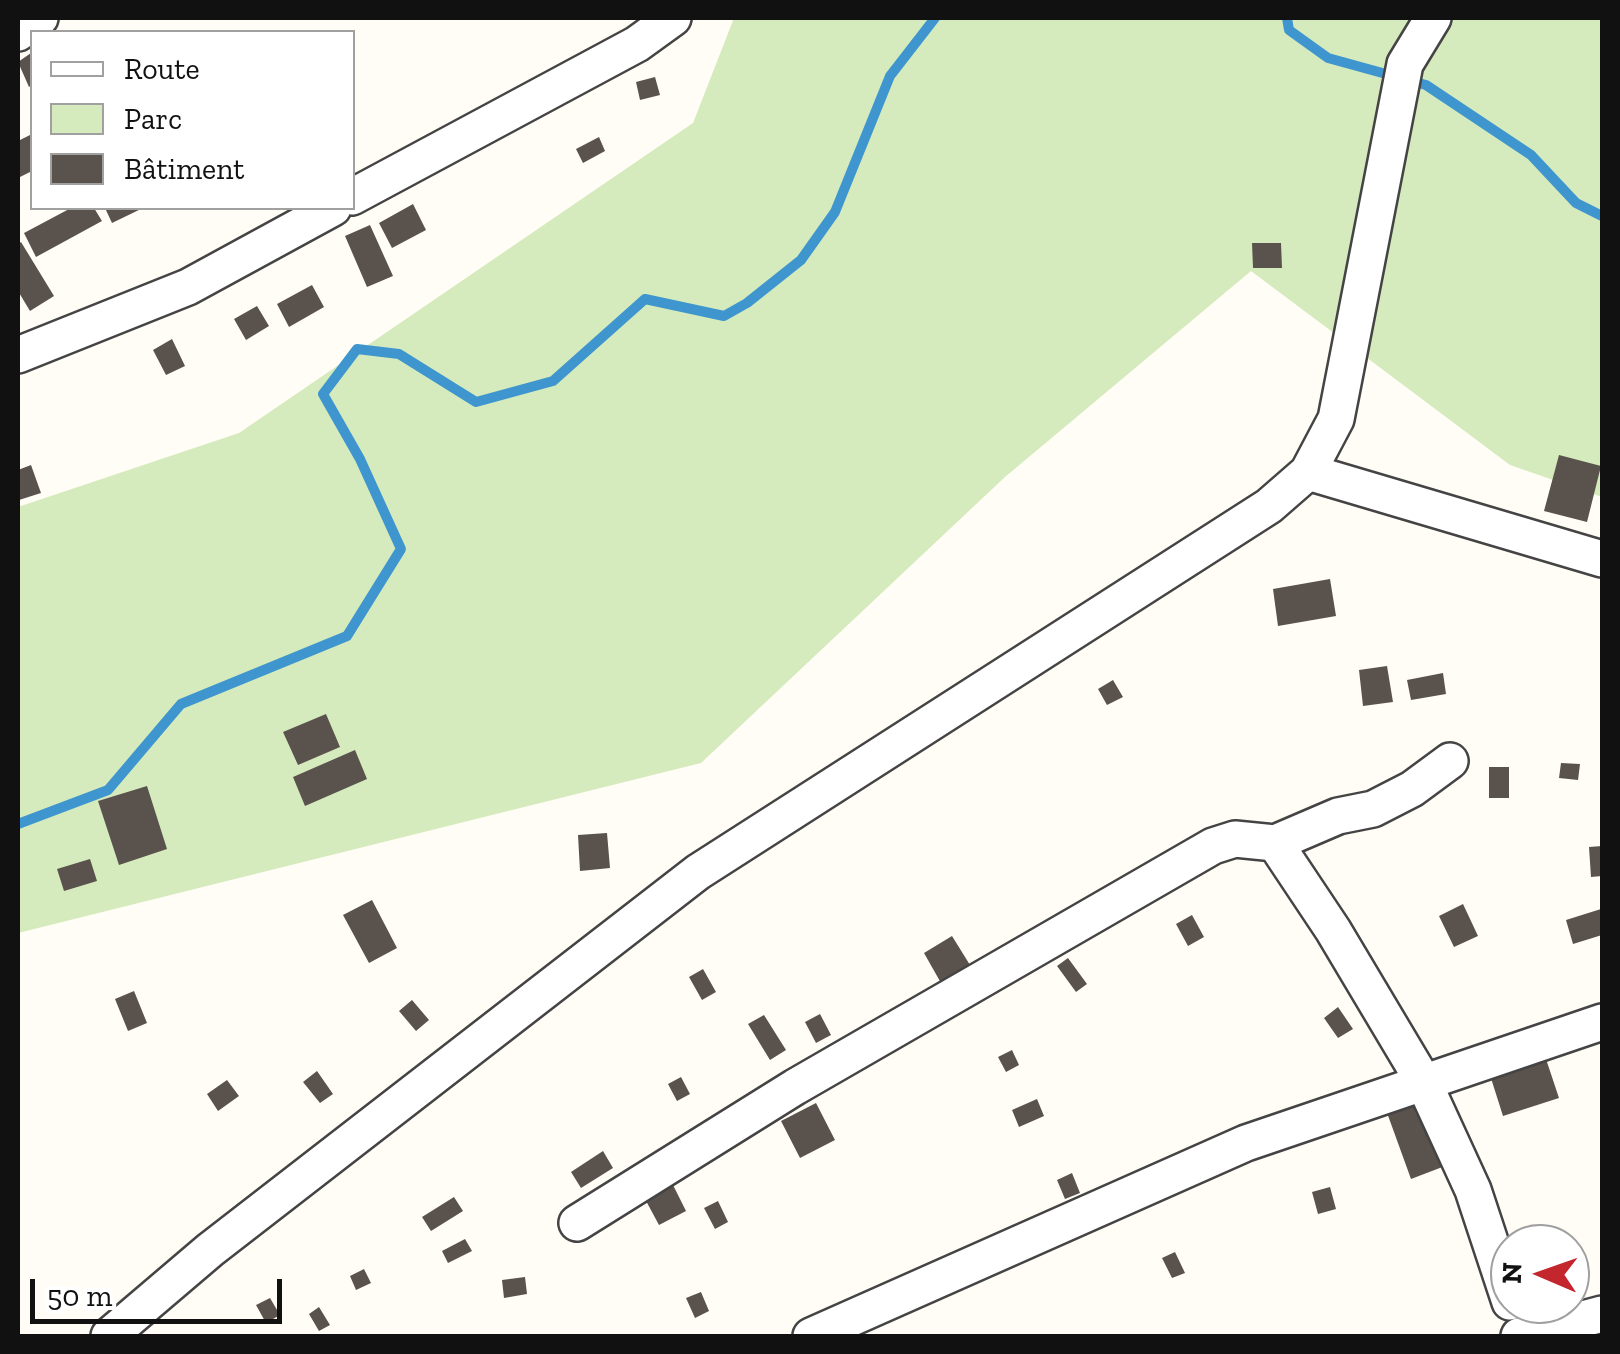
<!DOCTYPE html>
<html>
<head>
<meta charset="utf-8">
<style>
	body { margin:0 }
	#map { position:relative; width:1620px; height:1354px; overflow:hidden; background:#fffdf5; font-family:"Zilla Slab",serif }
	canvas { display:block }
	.frame { position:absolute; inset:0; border:20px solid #111; pointer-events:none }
	.legend { position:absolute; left:30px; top:30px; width:325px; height:180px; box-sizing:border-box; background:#fff; border:2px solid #a0a0a0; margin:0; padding:12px 18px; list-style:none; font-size:30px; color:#111 }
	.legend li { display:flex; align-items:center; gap:20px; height:50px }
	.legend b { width:50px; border:2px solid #a0a0a0 }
	.north { position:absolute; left:1490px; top:1224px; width:100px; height:100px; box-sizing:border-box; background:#fff; border:2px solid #a0a0a0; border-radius:50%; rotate:272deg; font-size:28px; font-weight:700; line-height:40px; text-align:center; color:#111 }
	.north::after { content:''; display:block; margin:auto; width:35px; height:45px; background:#c4262e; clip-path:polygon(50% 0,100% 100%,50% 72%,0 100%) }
	.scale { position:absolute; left:30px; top:1279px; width:252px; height:45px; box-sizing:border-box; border:5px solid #111; border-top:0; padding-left:12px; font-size:30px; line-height:35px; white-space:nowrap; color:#111; -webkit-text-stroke:8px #fff; paint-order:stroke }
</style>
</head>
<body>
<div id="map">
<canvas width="1620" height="1354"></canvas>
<div class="frame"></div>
<ul class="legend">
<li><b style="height:12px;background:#fff"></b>Route</li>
<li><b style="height:28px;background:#d5ebbd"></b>Parc</li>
<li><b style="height:28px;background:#5a524d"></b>Bâtiment</li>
</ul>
<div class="north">N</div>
<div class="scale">50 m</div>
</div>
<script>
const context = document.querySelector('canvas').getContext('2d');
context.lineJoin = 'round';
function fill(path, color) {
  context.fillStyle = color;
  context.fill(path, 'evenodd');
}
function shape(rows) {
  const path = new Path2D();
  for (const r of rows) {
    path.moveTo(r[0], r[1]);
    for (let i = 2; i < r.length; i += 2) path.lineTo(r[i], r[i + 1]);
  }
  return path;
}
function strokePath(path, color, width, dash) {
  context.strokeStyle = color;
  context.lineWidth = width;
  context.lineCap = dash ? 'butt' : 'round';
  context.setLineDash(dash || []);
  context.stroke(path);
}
fill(shape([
	[734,18,1602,18,1602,497,1510,465,1251,271,1005,477,701,763,18,933,18,507,239,433,693,123]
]), '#d5ebbd');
strokePath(shape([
	[1287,18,1289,30,1328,58,1426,85,1531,155,1576,203,1602,216],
	[18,824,108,790,181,704,347,636,401,549,360,459,323,394,357,349,399,354,476,402,553,381,645,299,724,316,747,303,801,260,835,212,890,76,935,18]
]), '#3f96cf', 10);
fill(shape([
	[31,53,32,85,29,87,18,62],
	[655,77,660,95,640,100,636,82],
	[32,134,32,171,18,178,18,141],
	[599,137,605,151,583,163,576,149],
	[413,204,426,230,392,248,379,223],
	[71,208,94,208,102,221,36,257,24,233],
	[105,208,143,208,112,223],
	[370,225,393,276,367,287,345,236],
	[21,242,54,296,30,311,18,291,18,244],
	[1252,243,1281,243,1282,268,1253,268],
	[312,285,324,307,289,327,277,304],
	[257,306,269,326,246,340,234,319],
	[172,339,185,366,166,375,153,350],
	[1559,455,1601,466,1587,522,1544,511],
	[31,465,41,493,19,500,18,470],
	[1330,579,1336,616,1278,626,1273,589],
	[1387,666,1393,702,1363,706,1359,670],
	[1443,673,1446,694,1411,700,1407,680],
	[1113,680,1123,697,1107,705,1098,689],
	[326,714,340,747,298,765,283,732],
	[355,750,367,779,305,806,293,777],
	[1561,763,1580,764,1578,780,1559,778],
	[1489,767,1509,767,1509,798,1489,798],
	[147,786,167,849,119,865,98,801],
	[607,833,610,868,580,871,578,835],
	[1602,846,1602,876,1591,877,1589,847],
	[90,859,97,881,64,891,57,869],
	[372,900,397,948,369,963,343,915],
	[1463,904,1478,936,1454,947,1439,916],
	[1601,909,1602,935,1573,944,1566,920],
	[1192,915,1204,937,1188,946,1176,924],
	[952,936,970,965,941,983,924,953],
	[1068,958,1087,984,1076,992,1057,966],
	[703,969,716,992,702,1000,689,977],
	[134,991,147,1023,128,1031,115,999],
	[412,1000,429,1020,416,1031,399,1011],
	[1338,1007,1353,1029,1338,1038,1324,1018],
	[820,1014,831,1035,816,1043,805,1022],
	[764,1015,786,1050,770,1060,748,1024],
	[1012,1050,1019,1065,1006,1072,998,1057],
	[1544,1053,1559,1098,1503,1116,1489,1072],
	[317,1071,333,1094,320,1103,303,1082],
	[681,1077,690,1094,677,1101,668,1084],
	[227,1080,239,1096,218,1111,207,1094],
	[1420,1097,1445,1166,1411,1179,1386,1110],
	[1037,1099,1044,1116,1019,1127,1012,1110],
	[816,1103,835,1140,800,1158,781,1121],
	[603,1151,613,1168,581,1188,571,1172],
	[1072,1173,1080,1193,1065,1199,1057,1180],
	[673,1185,686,1211,659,1225,645,1199],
	[1330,1187,1336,1209,1318,1214,1312,1192],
	[454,1197,463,1211,431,1231,422,1217],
	[718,1201,728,1222,715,1229,704,1208],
	[465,1239,472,1251,448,1263,442,1251],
	[1175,1252,1185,1273,1172,1278,1162,1258],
	[364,1269,371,1283,356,1290,350,1276],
	[525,1277,527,1294,504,1298,502,1280],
	[701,1292,709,1311,695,1318,686,1298],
	[270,1298,280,1315,266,1323,256,1305],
	[319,1307,330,1325,319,1331,309,1314]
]), '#5a524d');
const street = shape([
	[18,33,40,18],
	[352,197,637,44,673,18],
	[18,355,188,287,333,208],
	[1308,472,1602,559],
	[1275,843,1333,930,1423,1081,1473,1190,1510,1302],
	[577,1223,795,1087,1213,846,1235,839,1275,843,1338,816,1373,809,1412,789,1450,761],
	[109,1336,210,1250,698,872,1269,506,1308,472,1336,419,1405,64,1433,18],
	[811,1336,1246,1143,1602,1022],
	[1519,1336,1602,1314]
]);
strokePath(street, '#444', 40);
strokePath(street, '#fff', 35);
</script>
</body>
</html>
